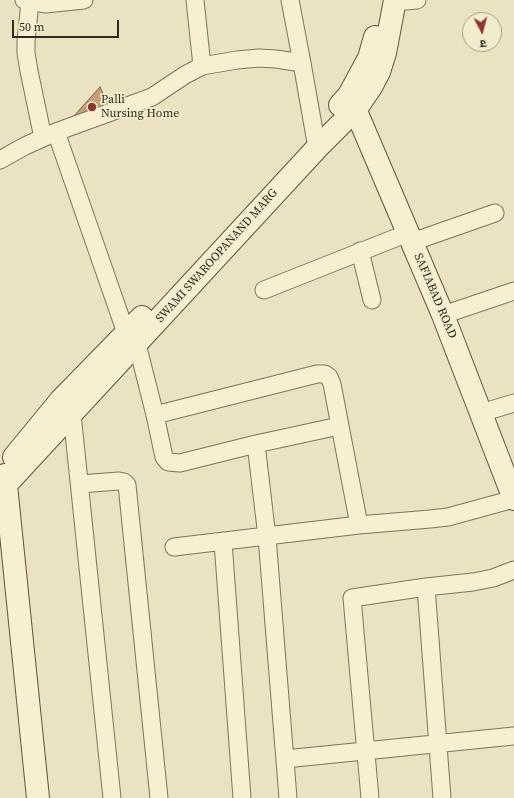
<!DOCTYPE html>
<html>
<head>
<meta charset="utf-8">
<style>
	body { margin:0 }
	#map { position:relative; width:514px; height:798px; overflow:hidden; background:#eae2c0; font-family:"Source Serif 4","Noto Sans Devanagari",serif }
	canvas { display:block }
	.north { position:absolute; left:462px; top:12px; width:40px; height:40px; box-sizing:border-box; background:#f2eccf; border:1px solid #a59e88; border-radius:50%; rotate:174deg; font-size:11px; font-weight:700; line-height:16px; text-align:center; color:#322a1d }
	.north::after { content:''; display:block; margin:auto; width:14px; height:18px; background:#8d372e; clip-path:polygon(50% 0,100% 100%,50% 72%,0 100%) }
	.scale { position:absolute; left:12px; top:20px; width:107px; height:18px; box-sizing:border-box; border:2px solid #322a1d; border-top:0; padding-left:5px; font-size:12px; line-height:14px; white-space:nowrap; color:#322a1d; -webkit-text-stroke:3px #f2eccf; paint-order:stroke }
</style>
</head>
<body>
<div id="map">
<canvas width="514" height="798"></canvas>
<div class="north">उ</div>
<div class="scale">50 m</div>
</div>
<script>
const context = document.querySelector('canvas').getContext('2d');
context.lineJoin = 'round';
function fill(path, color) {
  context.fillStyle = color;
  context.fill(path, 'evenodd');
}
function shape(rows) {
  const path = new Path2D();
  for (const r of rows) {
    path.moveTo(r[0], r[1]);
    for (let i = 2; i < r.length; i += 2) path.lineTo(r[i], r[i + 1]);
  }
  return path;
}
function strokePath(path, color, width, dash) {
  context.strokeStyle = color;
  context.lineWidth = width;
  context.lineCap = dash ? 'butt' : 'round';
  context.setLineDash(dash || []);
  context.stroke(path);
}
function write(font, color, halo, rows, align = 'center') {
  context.font = font + ' "Source Serif 4",serif';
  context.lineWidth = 3.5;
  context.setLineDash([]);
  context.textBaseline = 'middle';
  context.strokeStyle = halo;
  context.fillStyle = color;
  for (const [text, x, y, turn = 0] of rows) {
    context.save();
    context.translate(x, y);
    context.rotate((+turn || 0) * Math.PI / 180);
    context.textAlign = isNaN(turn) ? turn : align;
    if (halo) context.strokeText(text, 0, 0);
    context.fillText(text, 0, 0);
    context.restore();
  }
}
const building = shape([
	[100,87,110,109,64,127,100,87]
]);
fill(building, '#c6a178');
strokePath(building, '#7f6141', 1);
const street = shape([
	[24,0,45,4,84,0],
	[195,0,202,66],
	[290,0,302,63],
	[30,2,26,41,26,53,29,71,43,138],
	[394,2,417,0],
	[56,132,126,333],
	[0,160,25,146,56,132,152,97,185,75,202,66,237,60,259,58,276,59,302,63,317,148],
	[412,242,495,213],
	[360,251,372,300],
	[264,290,408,233],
	[443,315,514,291],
	[137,344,155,415,164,457,168,462,180,463,256,444,339,426],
	[481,413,514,403],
	[72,414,112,798],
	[155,415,317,374,325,374,329,377,332,384,359,525],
	[256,444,267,537,288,798],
	[80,484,119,481,124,482,127,485,159,798],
	[223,542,242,798],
	[174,547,359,525,430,519,448,517,514,499],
	[426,587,442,798],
	[285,759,514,736],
	[370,798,352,598,426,587,473,582,493,578,514,570]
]);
const secondary = shape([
	[350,97,443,315,514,499],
	[340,105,349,95,369,58,375,37],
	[14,457,60,401,142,317],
	[5,475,38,798],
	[0,491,317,148,356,109,371,87,379,72,385,53,395,0]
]);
strokePath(street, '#827359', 19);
strokePath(secondary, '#64543d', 24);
strokePath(street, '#f6efd2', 17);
strokePath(secondary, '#f6efd2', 22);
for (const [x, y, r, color] of [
	[92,107,5,"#8d372e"]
]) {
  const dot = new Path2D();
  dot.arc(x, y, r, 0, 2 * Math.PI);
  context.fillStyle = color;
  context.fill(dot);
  strokePath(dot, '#f2eccf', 1.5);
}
write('12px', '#322a1d', '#f2eccf', [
	["Palli",101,100],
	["Nursing Home",101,114]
], 'left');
write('12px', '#322a1d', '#f2eccf', [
	["SWAMI SWAROOPANAND MARG",217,256,-48],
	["SAFIABAD ROAD",435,296,67]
]);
</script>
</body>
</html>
